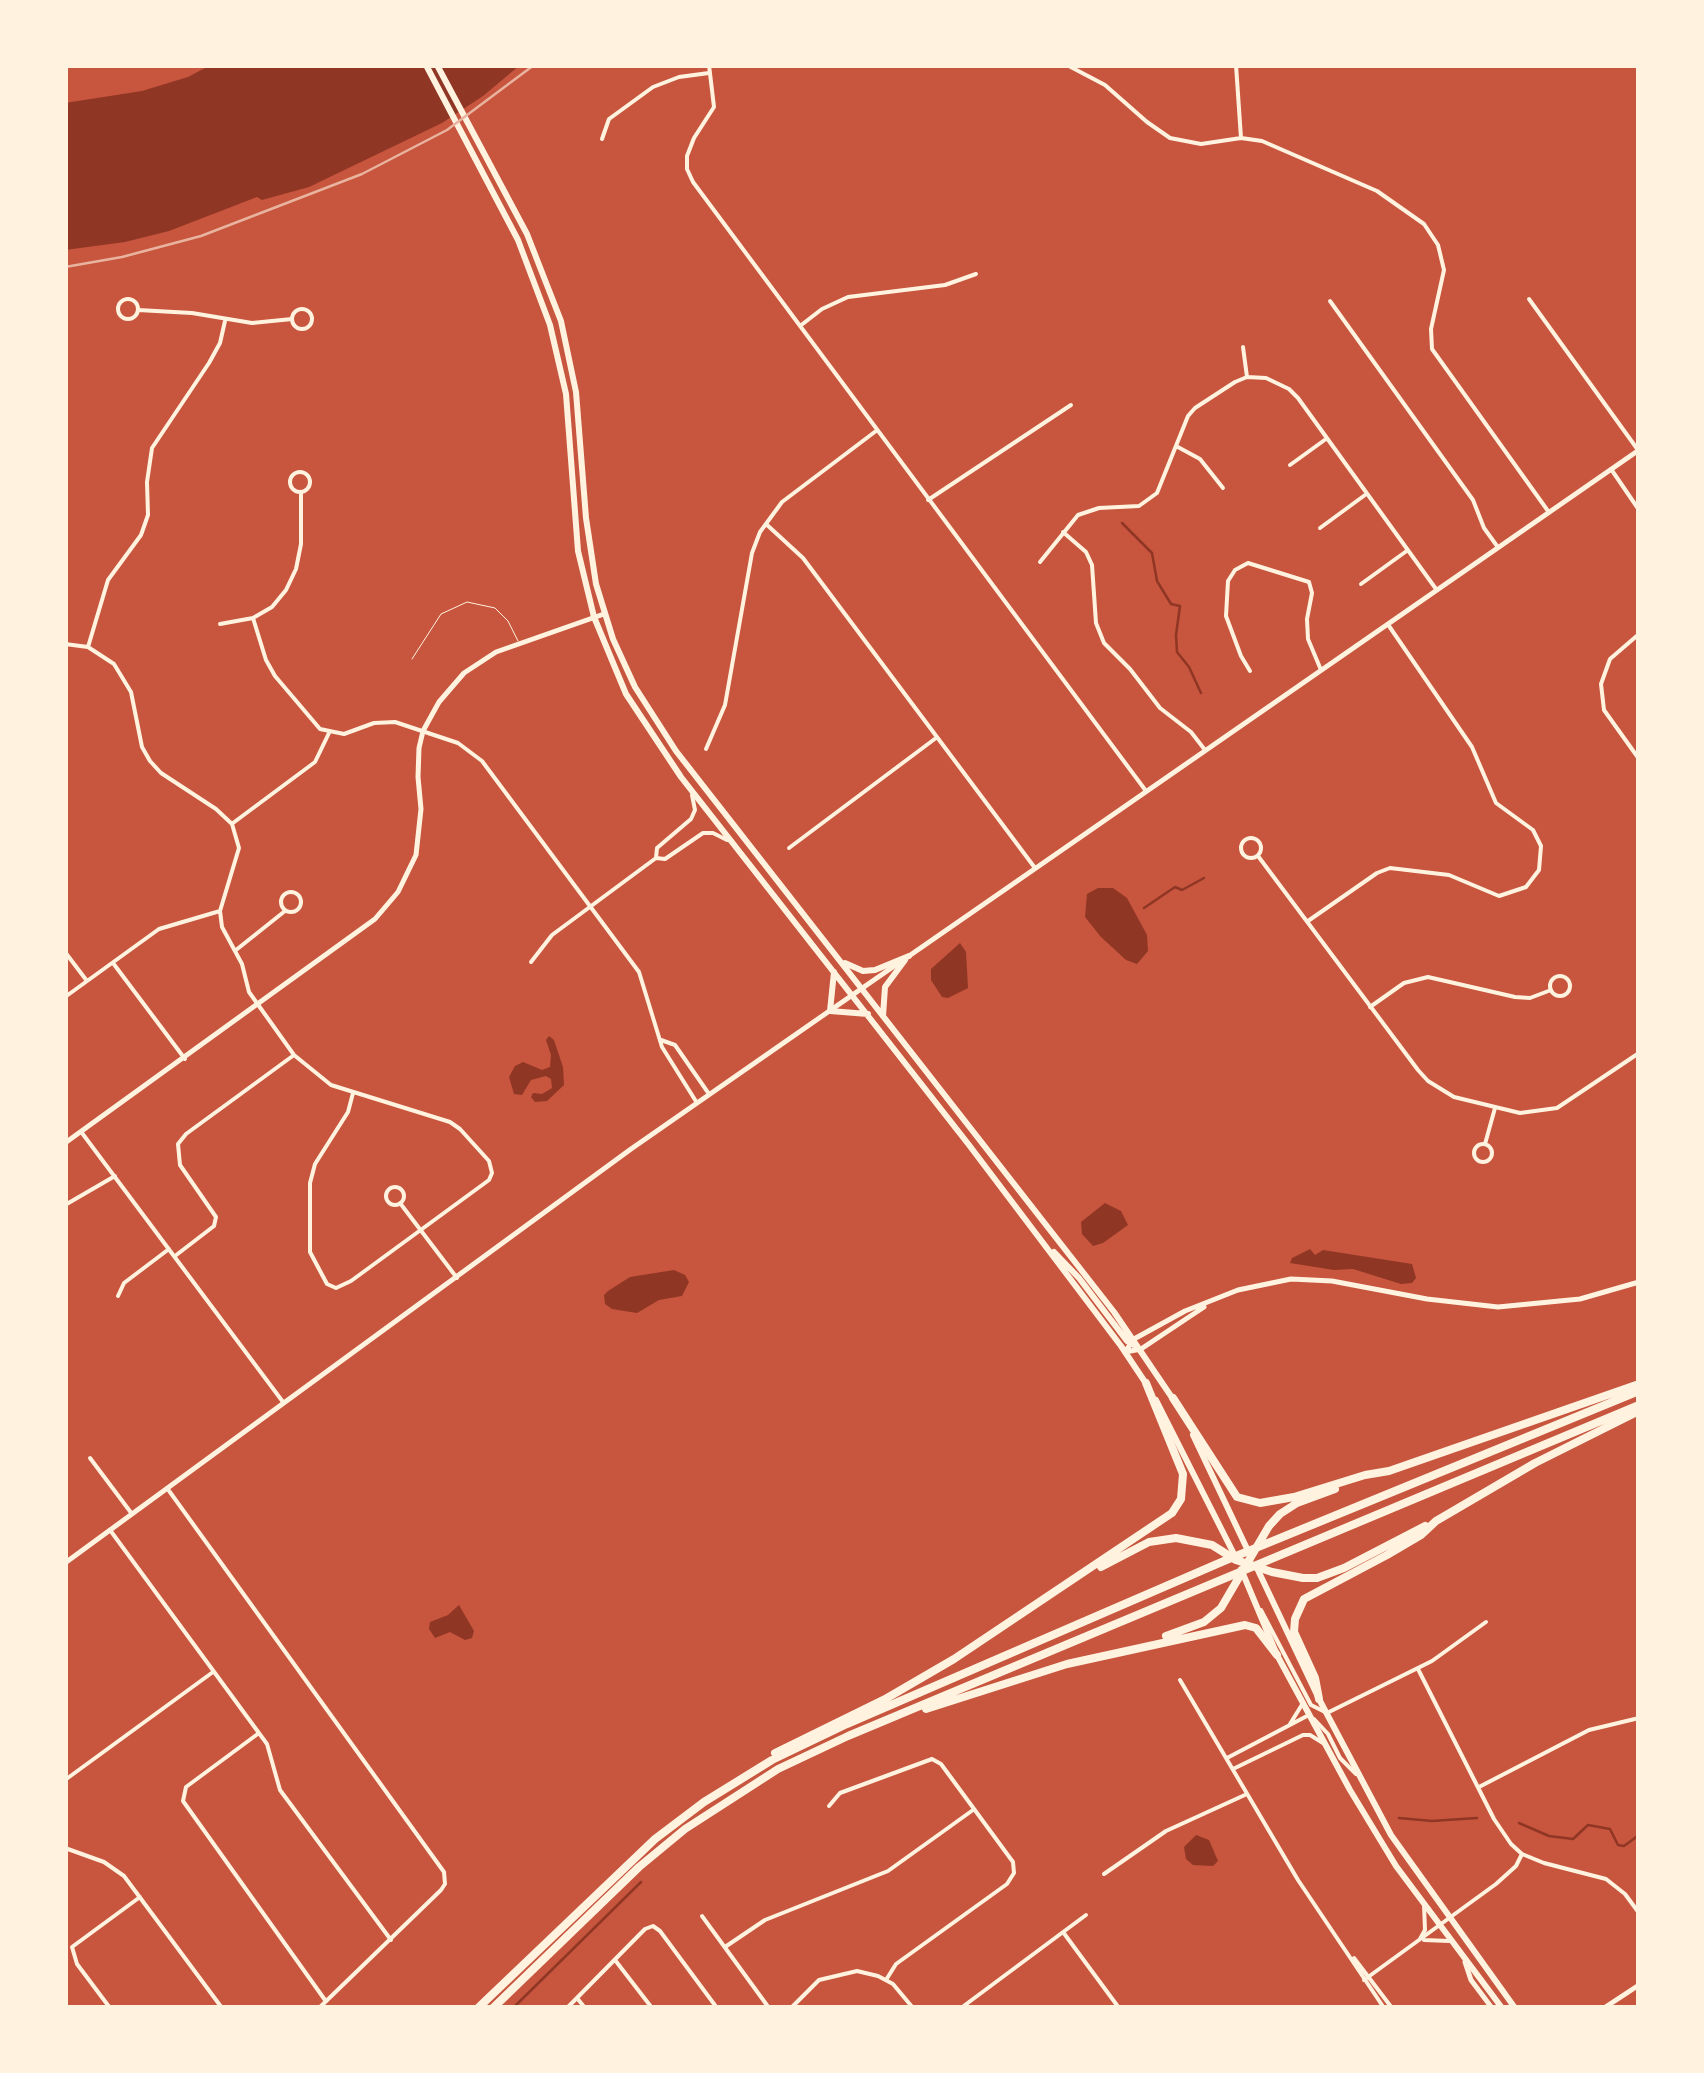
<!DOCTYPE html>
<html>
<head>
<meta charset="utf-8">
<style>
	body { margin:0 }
	#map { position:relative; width:1704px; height:2073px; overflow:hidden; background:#c8553d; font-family:Montserrat,sans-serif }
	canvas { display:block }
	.frame { position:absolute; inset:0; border:68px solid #fff3e0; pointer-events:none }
</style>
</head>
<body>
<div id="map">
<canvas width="1704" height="2073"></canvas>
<div class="frame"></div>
</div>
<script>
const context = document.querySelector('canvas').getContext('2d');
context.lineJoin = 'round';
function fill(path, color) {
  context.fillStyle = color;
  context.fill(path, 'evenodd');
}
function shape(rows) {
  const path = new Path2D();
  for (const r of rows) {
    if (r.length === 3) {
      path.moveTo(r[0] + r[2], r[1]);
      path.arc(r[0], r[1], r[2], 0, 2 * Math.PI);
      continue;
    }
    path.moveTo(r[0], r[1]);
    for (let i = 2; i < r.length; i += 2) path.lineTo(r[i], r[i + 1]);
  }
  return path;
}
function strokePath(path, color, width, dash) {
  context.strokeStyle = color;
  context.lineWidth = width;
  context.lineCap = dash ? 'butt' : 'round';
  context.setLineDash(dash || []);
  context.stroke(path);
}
fill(shape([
	[223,65,520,65,483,96,442,123,309,187,262,200,257,197,169,231,125,242,65,250,65,103,142,91,188,77,205,68],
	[1098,888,1113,888,1127,898,1147,935,1148,951,1137,964,1126,960,1101,937,1085,917,1087,894],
	[960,943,966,952,968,988,948,998,942,997,931,980,931,969],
	[549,1036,554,1040,563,1067,564,1085,547,1101,535,1102,531,1097,533,1093,542,1094,552,1088,551,1079,546,1076,531,1080,522,1095,514,1094,509,1077,515,1066,523,1062,542,1070,550,1067,551,1055,546,1040],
	[1105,1203,1121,1211,1128,1225,1103,1243,1093,1246,1082,1234,1081,1222],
	[1310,1249,1315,1255,1323,1250,1412,1264,1416,1278,1412,1283,1401,1284,1353,1269,1334,1270,1290,1263,1292,1258],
	[674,1270,685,1275,689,1282,682,1296,659,1300,637,1313,612,1309,605,1304,604,1295,608,1291,630,1277],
	[459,1605,474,1631,472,1638,465,1640,450,1632,435,1638,429,1629,430,1622,448,1615],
	[1196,1835,1209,1840,1218,1861,1213,1866,1193,1865,1186,1859,1184,1847]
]), '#8f3625');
strokePath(shape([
	[1122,523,1152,553,1157,581,1171,604,1180,606,1176,635,1177,652,1189,667,1201,693],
	[1144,908,1175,887,1182,890,1204,878],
	[1399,1818,1432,1821,1477,1818],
	[1519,1823,1549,1836,1573,1839,1588,1825,1610,1829,1618,1845,1624,1846,1639,1835],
	[513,2008,641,1882]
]), '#8f3625', 2.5);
strokePath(shape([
	[412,659,441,614,467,602,495,608,508,621,518,641]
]), '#fff3e0', 1);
strokePath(shape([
	[709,65,714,107,694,138,687,156,687,169,693,182,1146,791],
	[1067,65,1105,85,1147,122,1170,138,1201,144,1241,138,1262,141,1377,191,1424,224,1438,245,1444,270,1431,329,1432,349,1548,511],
	[1236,65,1241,138],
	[602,139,609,119,653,87,679,77,709,73],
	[1529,299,1638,450],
	[128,309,10],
	[1330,301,1473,500,1484,528,1497,546],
	[302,319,10],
	[138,310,192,313,252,323,292,319],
	[800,326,822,309,848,297,945,285,976,274],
	[1243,347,1247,377],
	[1176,446,1200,459,1223,488],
	[1290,465,1326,439],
	[1611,469,1639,510],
	[300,482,10],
	[928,500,1071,405],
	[766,524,803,558,1035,868],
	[1320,528,1365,495],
	[1063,532,1086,552,1092,565,1096,623,1104,643,1130,669,1160,708,1191,732,1205,750],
	[1040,562,1078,515,1099,508,1139,506,1157,493,1188,416,1195,408,1235,382,1247,377,1266,378,1289,389,1298,398,1436,589],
	[1361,584,1408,550],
	[253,618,266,660,275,676,320,729,344,734,374,723,395,722,458,743,482,761,639,972,662,1047,697,1103],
	[220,624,253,618,272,607,286,590,296,569,301,544,301,492],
	[1639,634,1610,659,1601,684,1604,710,1639,759],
	[65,644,88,647,114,664,131,692,142,747,150,761,161,773,216,809,232,824,239,848,220,911,222,927,242,964,249,992,294,1055,331,1085,450,1122,460,1129,489,1161,492,1173,489,1180,351,1281,336,1288,327,1284,310,1252,310,1183,315,1164,348,1112,353,1093],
	[88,647,108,580,141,535,148,515,147,482,152,448,209,363,220,343,225,321],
	[1250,671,1241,656,1226,616,1228,581,1235,570,1248,563,1309,582,1312,593,1307,619,1308,639,1321,670],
	[706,749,725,705,752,553,760,532,782,502,876,431],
	[233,823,315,762,329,733],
	[1251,848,10],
	[789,848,936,738],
	[1258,856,1418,1070,1428,1081,1454,1097,1520,1113,1557,1108,1639,1053],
	[656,858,657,848,691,819,695,810,692,795],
	[291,902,10],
	[1308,921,1377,873,1390,868,1449,875,1499,896,1526,887,1539,870,1541,846,1533,830,1496,803,1472,747,1389,626],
	[236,950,285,911],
	[65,952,87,981],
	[531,962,552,935,656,858,665,859,703,833,713,833,727,840],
	[113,963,185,1059],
	[1560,986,10],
	[65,997,159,929,220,911],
	[1370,1007,1404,983,1428,977,1515,997,1530,998,1551,990],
	[661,1040,675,1045,709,1094],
	[82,1133,283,1402],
	[1483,1153,9],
	[1485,1144,1495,1108],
	[395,1196,9],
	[400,1203,457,1278],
	[65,1205,115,1176],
	[175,1256,214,1226,216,1217,180,1165,178,1144,186,1134,294,1055],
	[118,1296,124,1283,169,1249],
	[90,1458,132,1514],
	[167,1488,444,1872,445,1884,441,1890,319,2008],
	[110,1530,267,1744,280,1790,391,1940],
	[1261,1610,1311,1705,1327,1713,1432,1661,1486,1622],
	[1418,1669,1494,1819,1511,1844,1522,1854,1544,1863,1606,1879,1625,1894,1639,1913],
	[1180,1680,1298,1880,1384,2008],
	[1314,1719,1328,1734,1340,1758,1356,1774],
	[1290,1724,1303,1703],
	[259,1733,186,1787,183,1801,325,2000],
	[1227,1758,1307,1716],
	[1233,1769,1303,1735,1310,1735,1323,1743],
	[65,1780,213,1672],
	[1479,1787,1589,1730,1639,1718],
	[829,1806,840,1793,932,1759,941,1764,1013,1862,1014,1873,1007,1884,896,1964,886,1980],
	[65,1848,104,1862,124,1876,222,2008],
	[1104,1874,1166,1831,1247,1794],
	[702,1916,769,2008],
	[1063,1932,1119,2008],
	[1420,1939,1425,1930,1424,1905],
	[1424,1940,1449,1941],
	[725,1947,765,1920,888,1871,973,1810],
	[1354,1958,1392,2008],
	[615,1960,652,2008],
	[1364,1980,1496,1884,1516,1866,1522,1854],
	[577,1998,585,2008],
	[110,2008,77,1964,72,1947,140,1897],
	[567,2008,645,1929,653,1926,660,1931,717,2008],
	[791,2008,819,1980,857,1971,878,1976,893,1984,913,2008],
	[961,2008,1086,1915]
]), '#fff3e0', 4);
strokePath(shape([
	[909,956,1639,450],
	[861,989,900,962],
	[65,1143,375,919,398,892,416,855,421,809,418,777,419,748,423,731,439,702,464,673,496,652,604,614],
	[1125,1352,1134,1339,1185,1311,1238,1290,1291,1279,1332,1281,1427,1299,1498,1307,1580,1299,1639,1282],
	[1125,1352,1141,1349,1204,1307]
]), '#fff3e0', 5);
strokePath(shape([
	[65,1563,631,1149,861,989],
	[1465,1962,1471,1980,1492,2008],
	[1604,2008,1639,1985]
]), '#fff3e0', 5);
strokePath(shape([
	[426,65,518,240,550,325,566,394,578,551,594,617,626,694,681,777,969,1145,1121,1346,1147,1385],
	[437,65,527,234,561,321,576,392,586,518,596,584,613,639,635,687,676,751,1114,1312,1175,1402],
	[845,963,863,971,875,970,909,956],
	[834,972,830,1011,868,1014],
	[883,1016,885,987,905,960],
	[1054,1252,1079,1278,1127,1341,1137,1347],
	[1156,1400,1236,1558],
	[1193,1435,1250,1555],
	[1256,1566,1319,1699,1391,1835,1515,2008],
	[1241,1569,1277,1655,1350,1790,1396,1866,1502,2008]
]), '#fff3e0', 6);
strokePath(shape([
	[1173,1398,1237,1497,1260,1503,1294,1497,1365,1475,1389,1471,1639,1384],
	[1101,1567,1149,1542,1176,1538,1212,1545,1236,1560,1272,1572,1303,1578,1317,1578,1344,1568,1425,1526],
	[1166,1636,1204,1622,1221,1608,1269,1526,1280,1514,1297,1503,1335,1489],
	[1319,1699,1315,1678,1294,1632,1295,1619,1304,1599,1387,1555,1421,1535,1436,1521,1535,1463,1639,1411],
	[926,1709,1067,1664,1245,1625,1256,1628,1277,1655],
	[775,1753,887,1698,954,1659,1172,1513,1181,1499,1183,1474,1146,1383],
	[478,2008,655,1839,704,1802,772,1760,847,1724,1224,1561,1639,1391],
	[493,2008,639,1867,685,1829,778,1769,848,1736,1639,1405]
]), '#fff3e0', 8);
strokePath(shape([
	[65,267,122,257,201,236,362,174,447,130,534,65]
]), '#e9b49f', 2.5);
</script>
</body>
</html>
